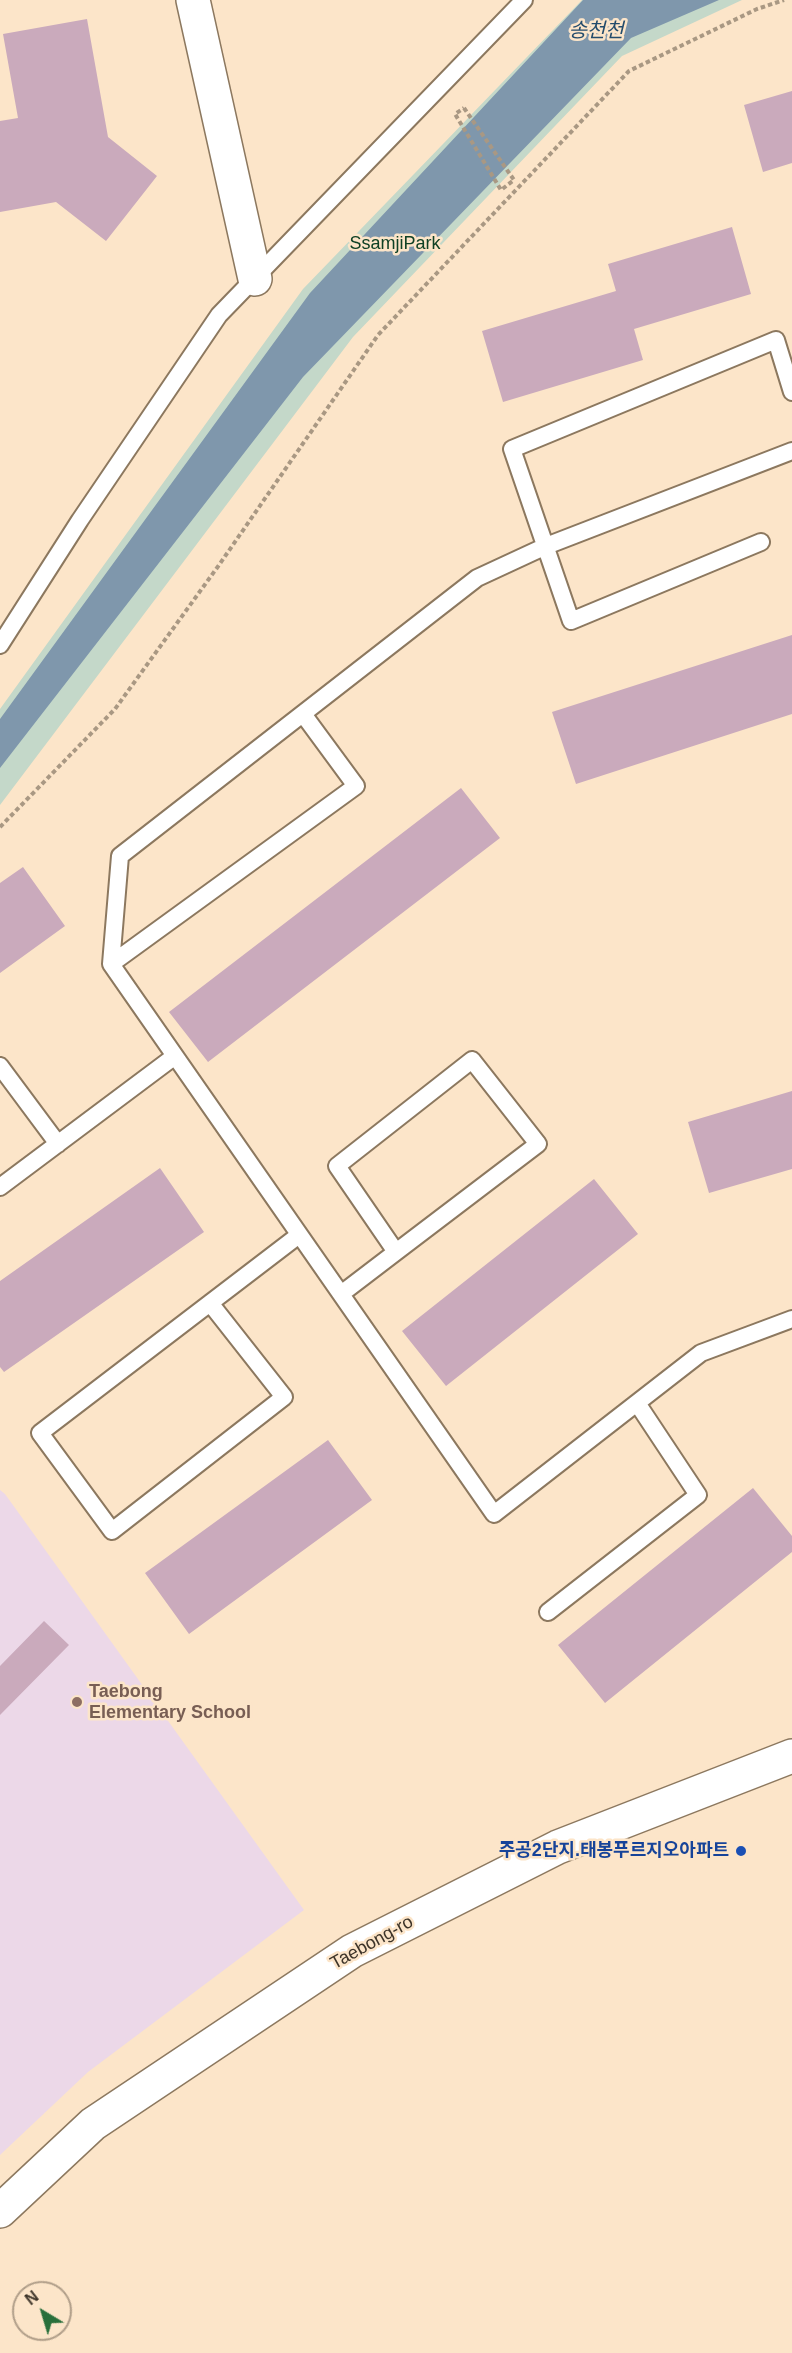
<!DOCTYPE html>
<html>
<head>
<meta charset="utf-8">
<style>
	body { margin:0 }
	#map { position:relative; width:792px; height:2353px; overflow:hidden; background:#fce5c9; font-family:Arial,sans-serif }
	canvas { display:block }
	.north { position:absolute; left:12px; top:2281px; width:60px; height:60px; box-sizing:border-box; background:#fce5c9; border:2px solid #b09e89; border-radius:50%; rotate:322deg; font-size:16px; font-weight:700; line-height:24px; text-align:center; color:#3d3429 }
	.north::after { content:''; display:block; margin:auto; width:21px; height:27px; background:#296f3b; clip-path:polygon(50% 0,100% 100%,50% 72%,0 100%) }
</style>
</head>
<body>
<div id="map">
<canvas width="792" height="2353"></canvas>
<div class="north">N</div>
</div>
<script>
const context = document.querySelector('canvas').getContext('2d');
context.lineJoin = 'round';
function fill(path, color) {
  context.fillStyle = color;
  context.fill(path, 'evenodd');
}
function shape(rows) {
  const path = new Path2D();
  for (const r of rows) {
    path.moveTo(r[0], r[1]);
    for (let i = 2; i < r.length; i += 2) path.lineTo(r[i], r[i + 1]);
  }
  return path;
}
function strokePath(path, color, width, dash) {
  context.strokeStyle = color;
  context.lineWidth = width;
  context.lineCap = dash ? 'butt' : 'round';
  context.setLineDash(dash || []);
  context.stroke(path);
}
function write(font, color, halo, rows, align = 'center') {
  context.font = font + ' Arial,"Noto Sans KR",sans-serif';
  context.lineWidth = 5;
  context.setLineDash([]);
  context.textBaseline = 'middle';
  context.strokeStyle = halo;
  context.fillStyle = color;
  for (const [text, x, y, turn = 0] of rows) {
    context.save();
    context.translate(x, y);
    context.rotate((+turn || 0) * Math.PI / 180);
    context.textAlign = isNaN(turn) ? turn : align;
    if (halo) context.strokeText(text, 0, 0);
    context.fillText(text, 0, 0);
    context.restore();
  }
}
fill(shape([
	[0,1490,5,1494,304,1910,88,2072,0,2155]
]), '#ecd8e8');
fill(shape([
	[582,0,742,0,622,56,353,337,0,805,0,709,303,289]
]), '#c4d8c9');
fill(shape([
	[583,0,719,0,631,38,303,377,0,768,0,719,310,293]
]), '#7f97ac');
fill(shape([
	[87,19,108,137,157,176,106,241,56,202,0,212,0,121,18,118,3,34],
	[792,91,792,163,763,172,744,105],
	[732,227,751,294,634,329,643,360,503,402,482,331,616,291,608,264],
	[792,635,792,714,576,784,552,712],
	[461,788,500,838,208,1062,169,1012],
	[23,867,65,926,0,973,0,883],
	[792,1091,792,1169,709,1193,688,1122],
	[160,1168,204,1232,4,1372,0,1367,0,1281],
	[594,1179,638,1234,446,1386,402,1331],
	[328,1440,372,1500,189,1634,145,1573],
	[753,1488,792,1536,792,1552,605,1703,558,1645],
	[44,1621,69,1645,0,1715,0,1666]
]), '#caaabc');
const lane = shape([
	[792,451,546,546,477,578,120,856,111,964,494,1514,701,1353,792,1319],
	[761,542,571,621,512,449,776,340,792,392],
	[0,645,80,520,219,315,524,0],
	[111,964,356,786,303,714],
	[0,1066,58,1144],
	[0,1187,175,1056],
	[341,1294,396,1252,538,1144,472,1060,337,1166,396,1252],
	[210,1303,284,1397,112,1531,40,1433,299,1235],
	[548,1612,698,1495,637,1403]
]);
const street = shape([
	[193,0,255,279]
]);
const secondary = shape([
	[0,2211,93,2124,352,1951,558,1847,792,1756]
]);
strokePath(lane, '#8c785f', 20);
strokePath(street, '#8c785f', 36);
strokePath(secondary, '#8c785f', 36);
strokePath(shape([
	[464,108,514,180,501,190,455,114,464,108],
	[0,827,115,709,219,565,378,335,629,71,757,9,784,0]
]), '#a99883', 4, [4.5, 3]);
strokePath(lane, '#fff', 16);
strokePath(street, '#fff', 33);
strokePath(secondary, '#fff', 33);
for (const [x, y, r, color] of [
	[77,1702,6,"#8d6e63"],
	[741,1851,6,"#1a4fb4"]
]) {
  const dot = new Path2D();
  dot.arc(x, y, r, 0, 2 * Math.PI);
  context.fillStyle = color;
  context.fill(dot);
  strokePath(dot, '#fce5c9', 2);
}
write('18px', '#0f4024', '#fce5c9', [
	["SsamjiPark",395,244]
]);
write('bold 18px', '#785e54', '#fce5c9', [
	["Taebong",89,1692],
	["Elementary School",89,1713]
], 'left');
write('bold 18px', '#164399', '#fce5c9', [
	["주공2단지.태봉푸르지오아파트",729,1851]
], 'right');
write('18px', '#3d3429', '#fce5c9', [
	["Taebong-ro",372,1943,-29]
]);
write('italic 20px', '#244c6c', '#fce5c9', [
	["송천천",596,31]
]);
</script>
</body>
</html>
